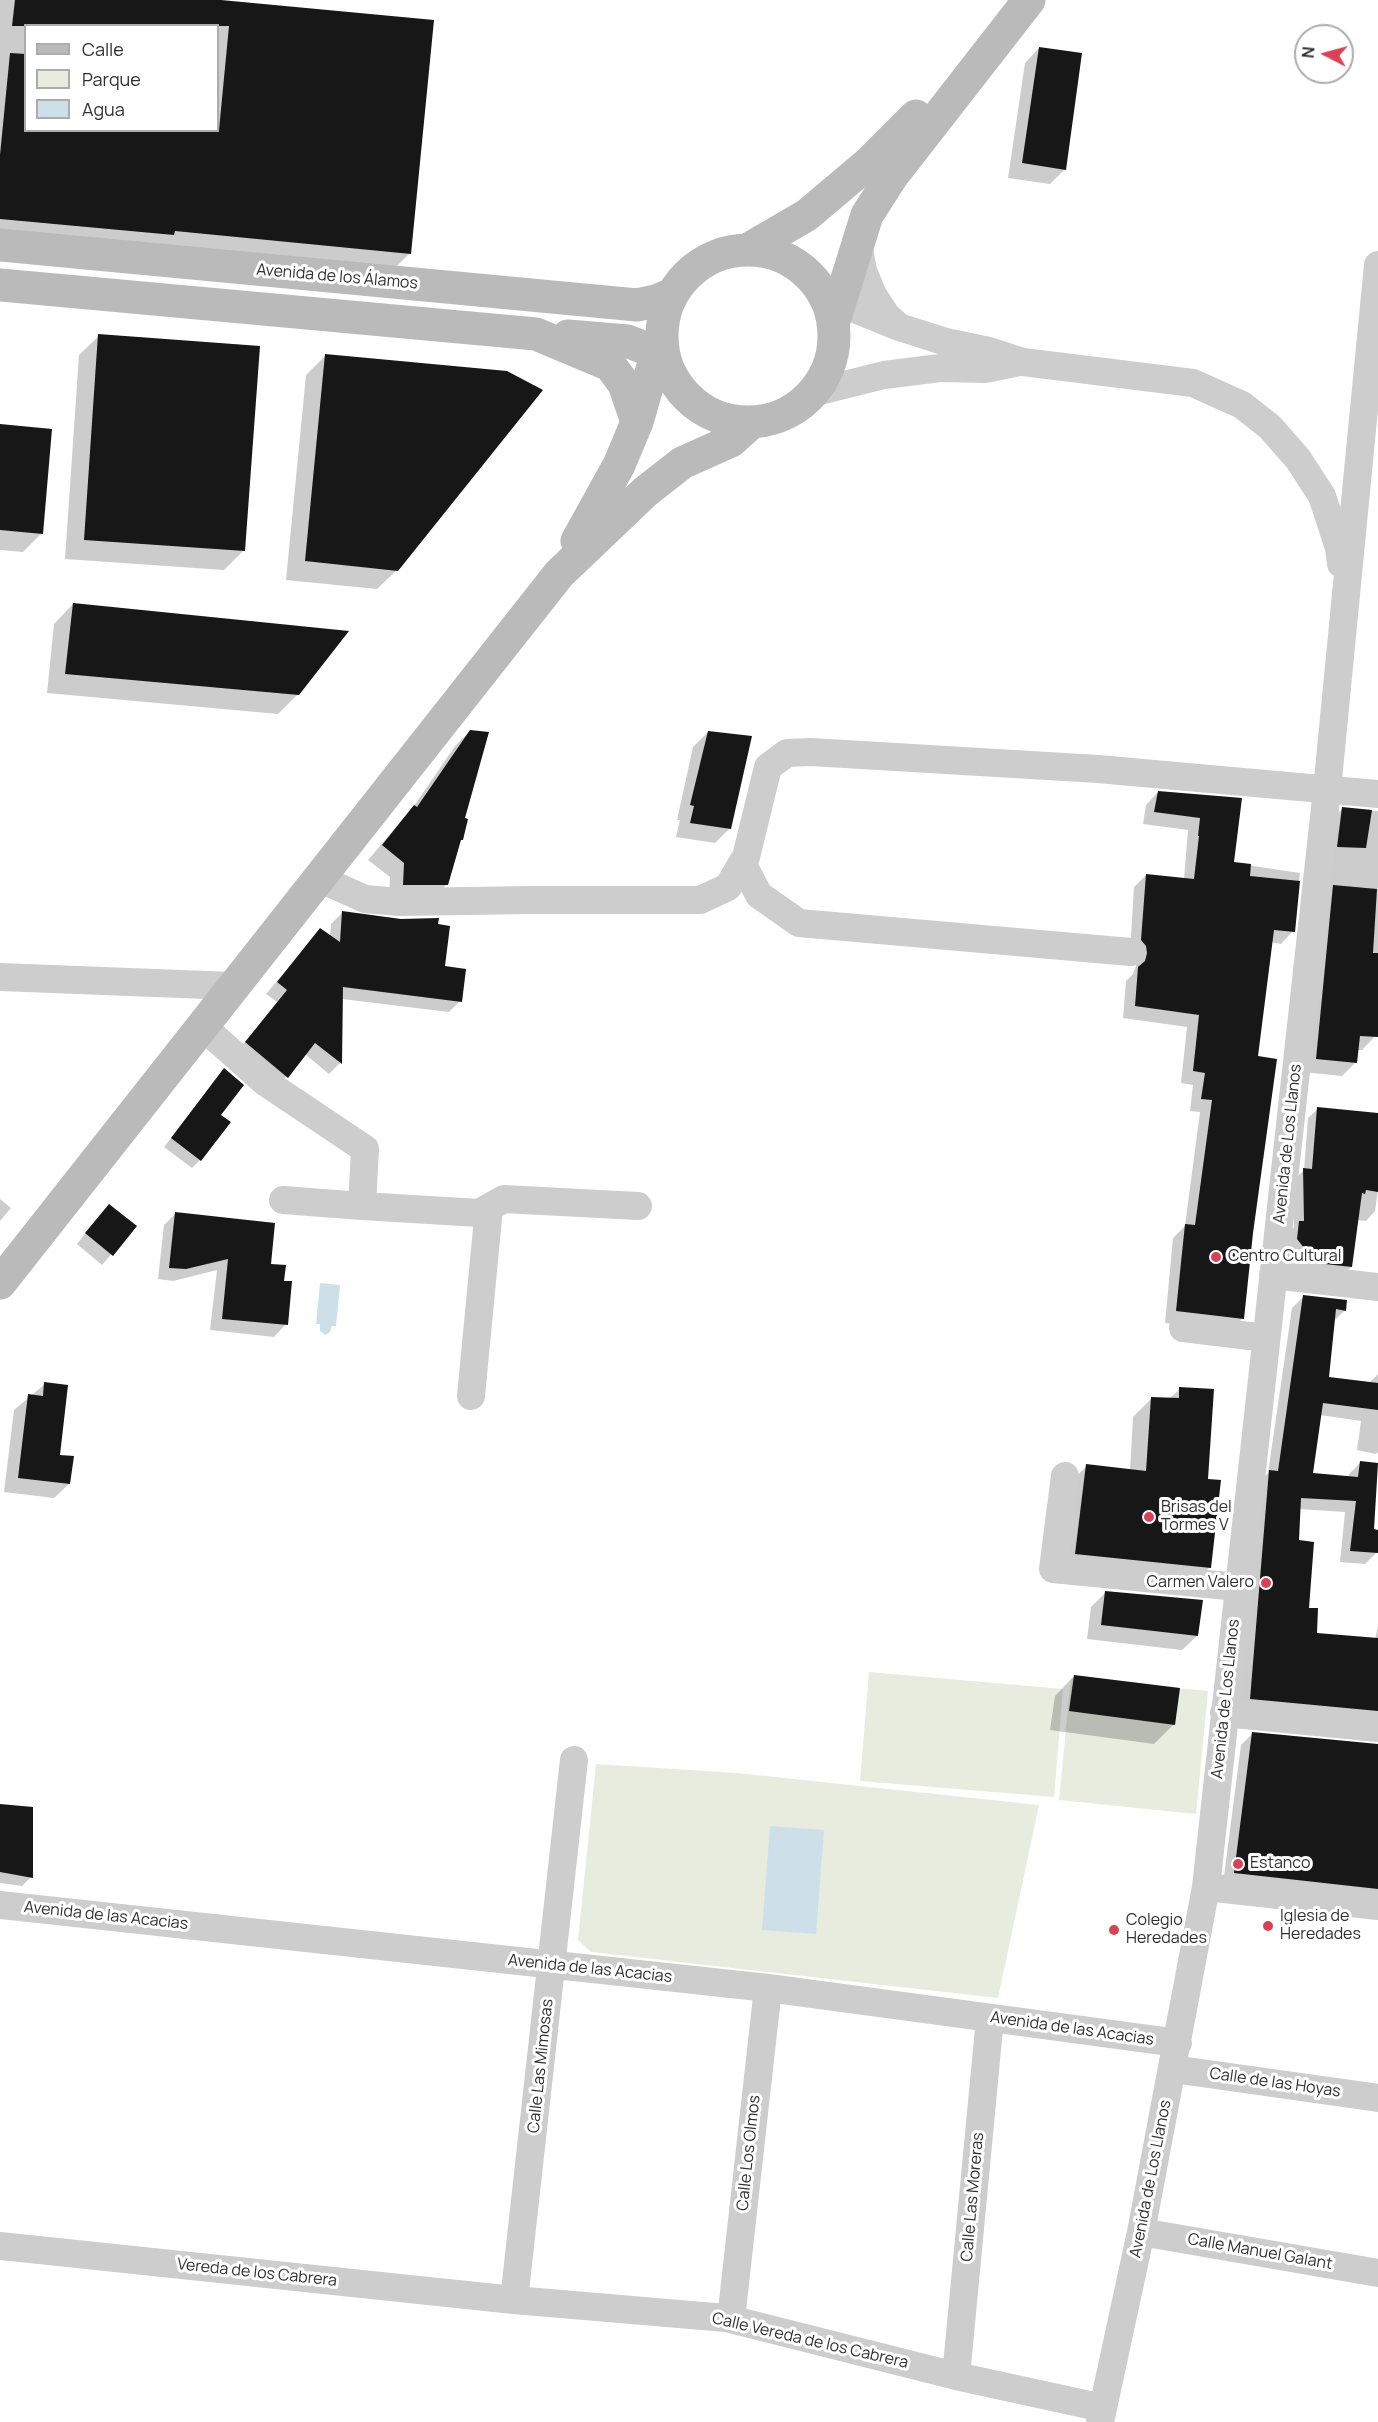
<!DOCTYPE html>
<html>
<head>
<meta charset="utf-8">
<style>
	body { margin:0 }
	#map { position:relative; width:1378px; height:2422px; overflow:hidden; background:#fff; font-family:Manrope,sans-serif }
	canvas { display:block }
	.legend { position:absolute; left:24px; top:24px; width:195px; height:108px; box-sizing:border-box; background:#fff; border:2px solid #acacac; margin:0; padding:8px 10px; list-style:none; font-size:18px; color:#303030 }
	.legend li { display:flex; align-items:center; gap:12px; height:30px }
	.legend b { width:30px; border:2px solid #acacac }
	.north { position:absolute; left:1294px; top:24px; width:60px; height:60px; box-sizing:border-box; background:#fff; border:2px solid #acacac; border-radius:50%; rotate:276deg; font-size:16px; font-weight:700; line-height:24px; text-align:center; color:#303030 }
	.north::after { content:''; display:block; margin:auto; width:21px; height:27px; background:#d74255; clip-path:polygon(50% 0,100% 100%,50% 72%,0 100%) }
</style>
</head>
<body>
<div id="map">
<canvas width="1378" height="2422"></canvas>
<ul class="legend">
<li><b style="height:8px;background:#bababa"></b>Calle</li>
<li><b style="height:16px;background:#e7ecdf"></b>Parque</li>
<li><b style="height:16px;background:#cde0ea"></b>Agua</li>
</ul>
<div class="north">N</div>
</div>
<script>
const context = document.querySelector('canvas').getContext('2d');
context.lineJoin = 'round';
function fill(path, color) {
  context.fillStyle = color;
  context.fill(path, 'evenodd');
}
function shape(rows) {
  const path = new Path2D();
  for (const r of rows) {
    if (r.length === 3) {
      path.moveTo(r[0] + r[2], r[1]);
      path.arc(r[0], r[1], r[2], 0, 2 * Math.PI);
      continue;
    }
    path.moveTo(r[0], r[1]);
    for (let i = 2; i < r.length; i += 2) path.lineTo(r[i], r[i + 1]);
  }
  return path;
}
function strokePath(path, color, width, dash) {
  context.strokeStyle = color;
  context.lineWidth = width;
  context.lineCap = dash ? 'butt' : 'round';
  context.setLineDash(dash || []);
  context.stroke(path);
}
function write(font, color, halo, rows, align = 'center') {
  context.font = font + ' Manrope,sans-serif';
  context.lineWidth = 6;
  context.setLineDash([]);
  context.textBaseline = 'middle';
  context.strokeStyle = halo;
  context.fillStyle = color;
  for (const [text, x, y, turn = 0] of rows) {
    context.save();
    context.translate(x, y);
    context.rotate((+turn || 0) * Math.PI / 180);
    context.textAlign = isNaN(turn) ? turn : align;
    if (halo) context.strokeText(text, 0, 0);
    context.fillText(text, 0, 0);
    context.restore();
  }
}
fill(shape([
	[869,1672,1063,1689,1054,1797,860,1781],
	[1071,1678,1208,1691,1196,1814,1059,1800],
	[596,1764,737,1773,1039,1805,998,1998,591,1952,578,1940]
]), '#e7ecdf');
fill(shape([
	[320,1283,340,1285,336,1326,332,1326,330,1332,325,1335,320,1331,320,1324,316,1324],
	[770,1826,824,1830,816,1934,762,1930]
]), '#cde0ea');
fill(shape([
	[0,0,205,0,432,22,409,254,390,273,0,239],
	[26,26,218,26,218,130,26,130],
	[1039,48,1065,169,1050,184,1008,178,1025,63],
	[99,336,243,551,224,570,65,559,79,355],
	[325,356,397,570,377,589,286,580,306,375],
	[0,426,41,534,23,552,0,550],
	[73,604,298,694,278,714,47,693,54,624],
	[470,731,447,884,432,899,389,900,390,877,368,860,414,806,455,746],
	[708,732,730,828,715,843,676,837,680,820,677,820,693,747],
	[1158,792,1240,800,1233,863,1300,873,1293,931,1281,944,1271,942,1256,1058,1252,1233,1243,1318,1230,1330,1165,1323,1173,1238,1185,1226,1200,1112,1190,1111,1193,1085,1181,1083,1187,1027,1123,1018,1126,981,1133,974,1136,966,1134,958,1130,952,1134,887,1146,875,1184,879,1188,830,1143,824,1146,805],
	[1342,809,1378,811,1378,1033,1362,1050,1357,1050,1356,1062,1342,1076,1303,1072,1329,823],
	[342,913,443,967,460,1001,449,1012,342,999,340,1063,329,1074,305,1054,276,1088,235,1055,277,1002,266,994,320,930,330,937,331,924],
	[224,1070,219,1115,200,1160,192,1168,164,1147],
	[1318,1109,1378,1114,1378,1190,1375,1211,1366,1221,1357,1220,1351,1267,1341,1276,1298,1271,1299,1263,1288,1249,1290,1232,1294,1227,1294,1180,1304,1170,1308,1118],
	[0,1199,11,1208,0,1221],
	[176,1213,269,1265,282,1282,286,1324,274,1337,210,1330,217,1270,173,1281,158,1279,164,1225],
	[100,1215,135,1227,102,1265,77,1244],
	[1303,1297,1345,1310,1334,1321,1327,1378,1369,1383,1378,1374,1378,1452,1376,1454,1357,1450,1361,1421,1320,1415,1311,1475,1348,1478,1349,1474,1360,1463,1372,1530,1378,1531,1377,1552,1365,1564,1340,1562,1345,1512,1299,1509,1298,1542,1308,1609,1315,1634,1375,1640,1378,1626,1378,1728,1239,1710,1258,1483,1268,1473,1292,1308],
	[45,1384,58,1456,69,1484,54,1498,4,1492,14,1410],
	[1180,1389,1206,1480,1210,1567,1191,1586,1058,1572,1068,1484,1087,1466,1130,1471,1133,1417,1152,1398,1169,1399],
	[1106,1592,1197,1636,1182,1650,1087,1639,1091,1607],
	[1074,1676,1173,1725,1154,1744,1050,1730,1055,1696],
	[1252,1734,1378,1746,1378,1904,1223,1884,1241,1745],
	[0,1805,31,1877,22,1886,0,1883]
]), '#0003');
fill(shape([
	[15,0,221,0,434,20,411,254,175,231,174,235,0,219,0,155,10,53,26,54,26,130,219,130,229,26,12,26],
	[1039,47,1082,53,1066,170,1022,163],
	[98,334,260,346,245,551,84,540],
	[325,354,507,371,543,390,398,571,305,561],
	[0,424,52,429,43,534,0,530],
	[73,603,349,631,299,695,65,674],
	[470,730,489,732,465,818,468,819,463,840,461,840,448,885,403,885,404,863,382,845,414,805,417,807],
	[708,731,752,736,731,829,690,823,694,806,690,805],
	[1158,791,1242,798,1234,862,1251,864,1250,876,1300,881,1295,932,1274,930,1258,1056,1277,1059,1253,1233,1244,1319,1176,1311,1185,1224,1195,1225,1212,1100,1201,1099,1205,1073,1193,1071,1199,1015,1135,1006,1138,967,1145,961,1147,953,1146,946,1141,940,1146,874,1194,879,1199,836,1198,836,1200,818,1154,812],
	[1342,807,1372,810,1366,848,1337,847],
	[1333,885,1377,889,1373,953,1378,953,1378,1037,1360,1036,1357,1063,1316,1059],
	[342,911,401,919,439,918,438,924,450,926,445,966,466,969,462,1002,343,987,342,1064,315,1043,288,1078,245,1042,287,990,277,982,320,928,340,942],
	[224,1068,244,1085,221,1115,231,1122,201,1161,171,1138],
	[1317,1107,1378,1113,1378,1192,1366,1190,1365,1194,1362,1193,1352,1267,1307,1262,1308,1253,1297,1239,1299,1221,1304,1221,1303,1168,1312,1169],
	[109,1204,137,1226,113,1256,85,1233],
	[175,1212,275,1223,271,1264,286,1265,284,1281,292,1281,288,1325,222,1319,228,1259,186,1269,169,1268],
	[1303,1295,1347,1300,1346,1311,1336,1309,1329,1377,1378,1383,1378,1410,1323,1403,1313,1473,1358,1477,1360,1461,1378,1463,1374,1529,1378,1530,1378,1553,1350,1551,1356,1501,1301,1498,1299,1540,1314,1542,1309,1608,1318,1608,1317,1633,1378,1638,1378,1711,1250,1699,1269,1470,1278,1471],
	[44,1382,68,1385,60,1455,74,1456,70,1484,18,1478,28,1394,43,1396],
	[1179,1387,1214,1389,1208,1479,1221,1480,1211,1568,1075,1554,1086,1464,1146,1471,1151,1397,1179,1398],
	[1105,1591,1203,1600,1198,1636,1101,1625],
	[1074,1675,1180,1688,1175,1725,1069,1711],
	[1252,1732,1378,1744,1378,1889,1234,1873],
	[0,1804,33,1807,33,1878,0,1872]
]), '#171717');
strokePath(shape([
	[858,243,863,271,873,295,886,315,898,326],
	[822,291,850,307,899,327,946,342,989,351,1023,362,1193,383,1242,405,1270,427,1298,459,1322,496,1339,548,1341,564],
	[812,393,884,375,940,368,985,369,1015,363],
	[742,863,759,895,799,923,1131,952],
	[318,878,365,899,399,902,534,900,700,900,728,887,742,863,746,857,768,767,787,753,811,752,1098,769,1378,794],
	[0,977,233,986],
	[202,1026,265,1082,365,1149,362,1206,479,1213,504,1199,638,1206],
	[283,1200,362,1206],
	[1273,1275,1378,1287],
	[1183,1328,1266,1338],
	[471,1396,489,1208],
	[1065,1476,1053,1569,1238,1587],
	[1224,1713,1378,1728],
	[1206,1887,1378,1906],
	[0,1905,768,1988,1178,2043],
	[1173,2069,1378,2098],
	[1141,2232,1378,2273],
	[0,2246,514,2300,726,2318,956,2376,1103,2408],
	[514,2300,574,1760],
	[731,2319,768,1988],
	[956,2376,990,2018],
	[1100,2422,1141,2232,1206,1887,1327,790,1378,265]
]), '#cdcdcd', 28);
strokePath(shape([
	[0,245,637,305,656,301,672,294],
	[747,250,807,215,871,161,916,116],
	[748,336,86],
	[0,285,536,334,610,365,624,384,637,422],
	[833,324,867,215,892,176,1029,0],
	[568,336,627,341,645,348,665,361],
	[577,541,619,465,637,422,661,338],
	[0,1283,559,574,645,492,682,463,731,441,751,423]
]), '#bababa', 33);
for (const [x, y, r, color] of [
	[1216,1257,6,"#d74255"],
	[1149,1517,6,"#d74255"],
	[1266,1583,6,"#d74255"],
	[1238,1864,6,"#d74255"],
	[1268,1926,6,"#d74255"],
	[1114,1930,6,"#d74255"]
]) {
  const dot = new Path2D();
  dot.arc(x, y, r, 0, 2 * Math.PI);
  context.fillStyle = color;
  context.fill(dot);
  strokePath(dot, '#fff', 2);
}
write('16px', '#303030', '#fff', [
	["Avenida de los Álamos",337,277,5],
	["Avenida de Los Llanos",1288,1144,-84],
	["Avenida de Los Llanos",1226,1699,-84],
	["Avenida de las Acacias",106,1916,6],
	["Avenida de las Acacias",590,1969,6],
	["Avenida de las Acacias",1072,2029,8],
	["Calle Las Mimosas",541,2066,-84],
	["Calle de las Hoyas",1275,2083,8],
	["Calle Los Olmos",749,2153,-84],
	["Avenida de Los Llanos",1151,2179,-79],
	["Calle Las Moreras",973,2197,-85],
	["Calle Manuel Galant",1260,2252,10],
	["Vereda de los Cabrera",257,2273,6],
	["Calle Vereda de los Cabrera",810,2341,13]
]);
write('16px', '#303030', '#fff', [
	["Centro Cultural",1228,1257],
	["Brisas del",1161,1508],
	["Tormes V",1161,1526],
	["Carmen Valero",1254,1583,"right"],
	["Estanco",1250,1864],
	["Iglesia de",1280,1917],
	["Heredades",1280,1935],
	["Colegio",1126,1921],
	["Heredades",1126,1939]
], 'left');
</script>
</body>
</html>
